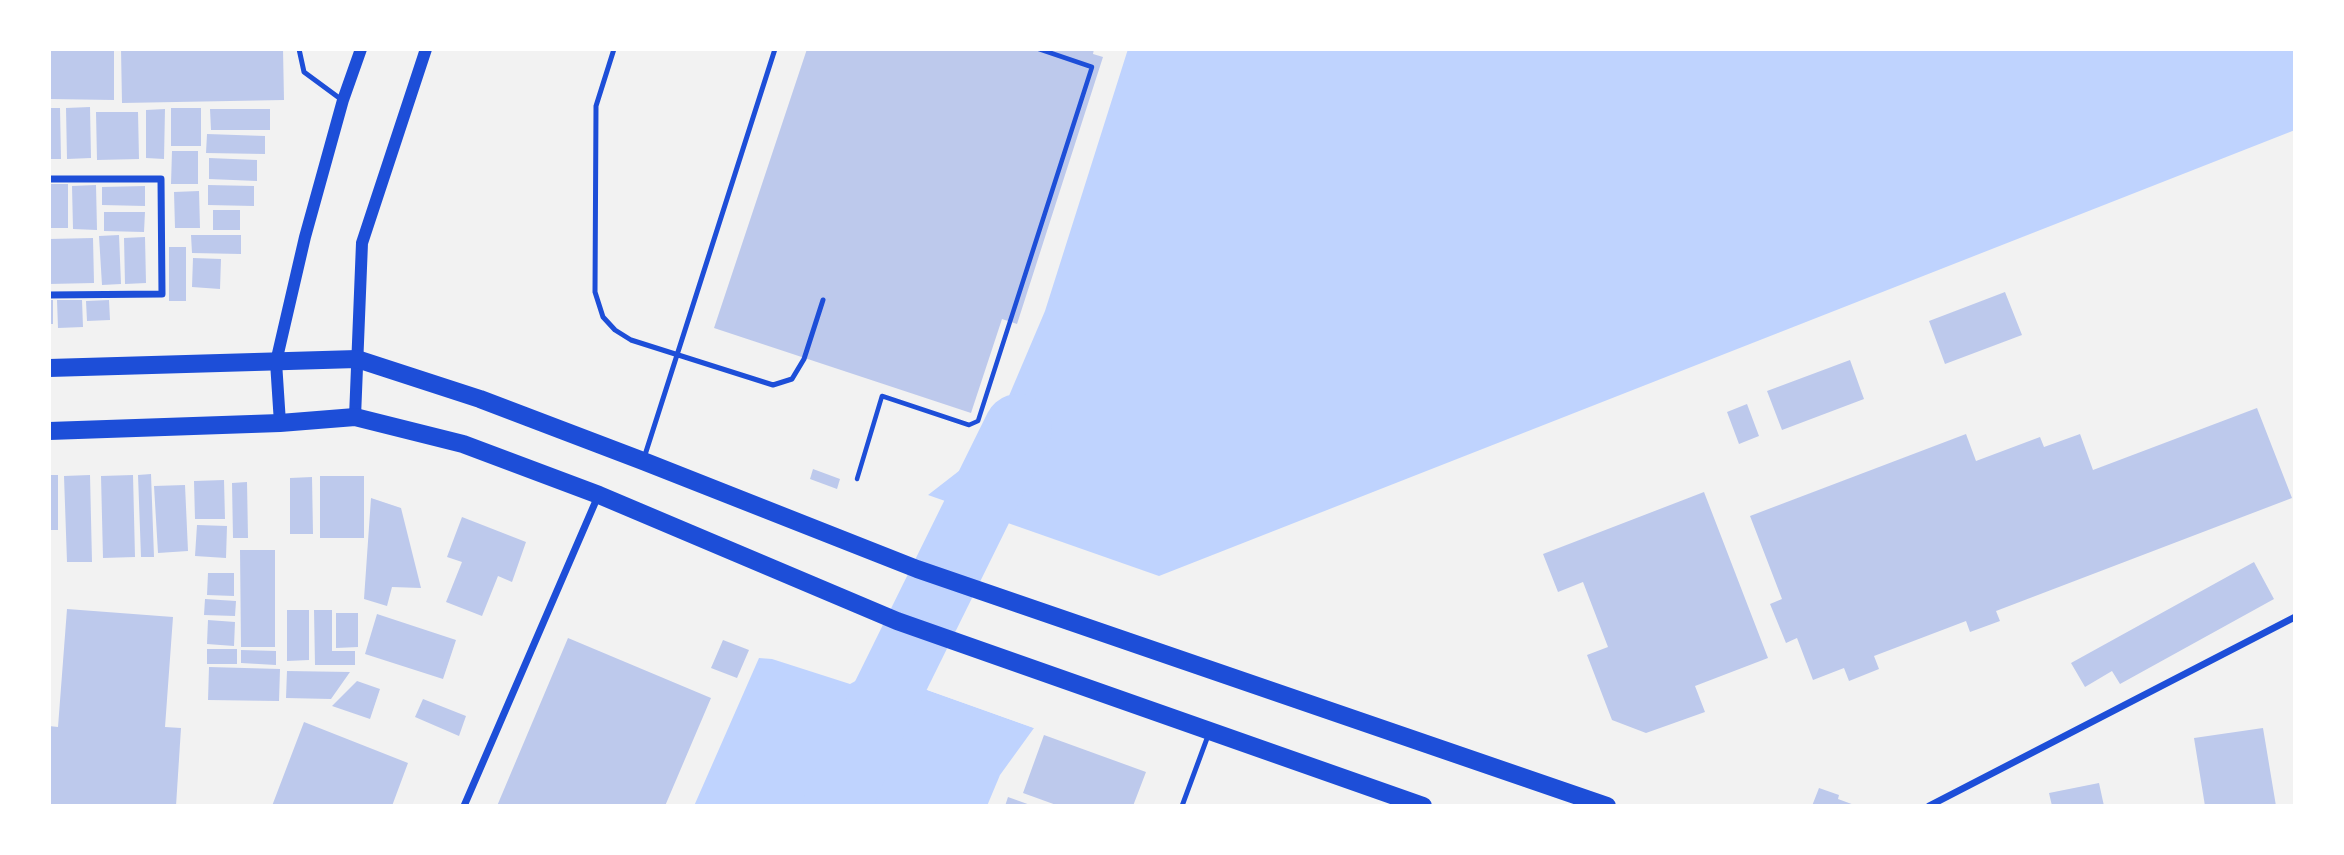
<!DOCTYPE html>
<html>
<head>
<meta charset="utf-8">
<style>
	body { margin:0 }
	#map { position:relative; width:2344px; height:855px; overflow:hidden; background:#f2f2f2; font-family:"Fira Sans Condensed",sans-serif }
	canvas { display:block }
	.frame { position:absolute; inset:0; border:51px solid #fff; pointer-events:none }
</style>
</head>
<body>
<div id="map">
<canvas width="2344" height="855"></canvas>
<div class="frame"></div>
</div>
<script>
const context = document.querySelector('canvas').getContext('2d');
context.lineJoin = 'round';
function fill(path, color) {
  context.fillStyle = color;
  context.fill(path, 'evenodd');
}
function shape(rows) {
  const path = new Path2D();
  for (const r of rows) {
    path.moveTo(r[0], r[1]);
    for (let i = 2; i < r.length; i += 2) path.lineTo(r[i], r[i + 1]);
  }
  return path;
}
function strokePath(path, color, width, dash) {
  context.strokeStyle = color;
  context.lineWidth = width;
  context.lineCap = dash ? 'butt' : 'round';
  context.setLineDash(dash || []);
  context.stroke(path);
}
fill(shape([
	[1128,49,2295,49,2295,130,1159,576,928,495,986,450,1045,311],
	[759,658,772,659,850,684,874,671,1034,728,1000,775,987,806,694,806]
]), '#bfd3fe');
fill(shape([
	[876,668,896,675,1036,725,1034,728,874,671]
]), '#f2f2f2');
strokePath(shape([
	[837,806,865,738,1018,428]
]), '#bfd3fe', 68);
fill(shape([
	[49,49,114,49,114,100,49,99],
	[121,49,283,49,284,100,122,103],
	[807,49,1094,49,1093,54,1103,57,1017,324,1002,319,971,413,714,328],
	[90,107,91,158,67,159,66,108],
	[49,108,60,108,61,159,49,159],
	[171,108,201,108,201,146,171,146],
	[165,109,164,159,146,158,146,110],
	[210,109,270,109,270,130,211,130],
	[96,112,138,112,139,159,97,160],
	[207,134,265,136,265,154,206,153],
	[172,151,198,151,198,184,171,184],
	[209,158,257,160,257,181,209,179],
	[49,184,68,184,68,228,49,228],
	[96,185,97,230,73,229,72,186],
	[208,185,254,186,254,206,208,205],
	[145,186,145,206,102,205,102,187],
	[199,191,200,228,175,228,174,192],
	[213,210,240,210,240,230,213,230],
	[104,212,145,212,144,232,104,231],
	[119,235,121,284,102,285,99,236],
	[191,235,241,235,241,254,192,253],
	[145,237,146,283,125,284,124,238],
	[93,238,94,283,49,284,49,239],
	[169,247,186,247,186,301,169,301],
	[193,258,221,259,220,289,192,287],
	[2005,292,2022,335,1945,364,1929,321],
	[49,300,53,300,53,324,49,324],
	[57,300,82,300,83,327,58,328],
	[109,300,110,320,87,321,86,301],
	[1850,360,1864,399,1782,430,1767,391],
	[1747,404,1759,436,1739,444,1727,412],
	[2257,408,2292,498,1996,611,2000,621,1970,632,1966,621,1874,656,1879,669,1849,681,1844,668,1813,680,1797,638,1786,643,1770,604,1782,599,1750,516,1966,434,1976,461,2040,437,2044,447,2080,434,2093,470],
	[813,469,840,479,837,489,810,479],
	[151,474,154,557,141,557,138,475],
	[49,475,58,475,58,530,49,530],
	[90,475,92,562,67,562,64,476],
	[133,475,135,557,103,558,101,476],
	[320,476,364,476,364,538,320,538],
	[312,477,313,534,290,534,290,478],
	[224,480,225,519,195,519,194,481],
	[247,482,248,538,233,538,232,483],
	[185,485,188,551,158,553,154,486],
	[1704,492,1768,658,1695,686,1705,712,1646,733,1612,720,1587,655,1608,647,1583,582,1558,592,1543,554],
	[371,498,401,508,421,588,392,587,387,606,364,599],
	[462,517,526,542,512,582,498,576,482,616,446,602,462,562,447,557],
	[197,525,227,526,226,558,195,556],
	[240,550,275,550,275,647,241,647],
	[2254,562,2274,599,2120,684,2112,671,2085,687,2071,663],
	[208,573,234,573,234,596,207,595],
	[205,599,236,601,235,616,204,615],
	[67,609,173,617,165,727,181,728,176,806,49,806,49,726,58,727],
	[287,610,309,610,309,660,287,661],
	[314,610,332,610,332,651,355,651,355,665,315,665],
	[336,613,358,613,358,647,336,648],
	[377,614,456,640,443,679,365,654],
	[208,620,235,622,234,646,207,644],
	[568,638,711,698,665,806,497,806],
	[723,640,749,650,737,678,711,668],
	[207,649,237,649,237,664,207,664],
	[241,650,276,651,276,665,241,663],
	[209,667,280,669,279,701,208,700],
	[287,671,350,672,331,699,286,698],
	[357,681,380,689,370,719,332,706],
	[423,699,466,716,459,736,415,717],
	[304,722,408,763,392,806,272,806],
	[2263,728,2276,806,2205,806,2194,738],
	[1044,735,1146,772,1133,806,1059,806,1023,793],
	[2099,783,2104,806,2052,806,2049,793],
	[1819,788,1839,795,1838,799,1857,806,1812,806],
	[1008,797,1033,806,1005,806]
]), '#bdc9ec');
strokePath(shape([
	[857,479,882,396,969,425,978,421,1092,67,1039,49]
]), '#1d4ed8', 4.5);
strokePath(shape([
	[299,49,304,72,342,100],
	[614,49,596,106,595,292,603,317,615,330,631,340,773,385,792,379,804,359,823,300],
	[644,458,775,49],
	[1182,806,1209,733]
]), '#1d4ed8', 5);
strokePath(shape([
	[49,179,161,179,162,294,49,295],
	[464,806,598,496],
	[1929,806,2295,617]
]), '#1d4ed8', 7);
strokePath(shape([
	[355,417,362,243,426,49],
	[280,423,276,362,305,237,343,100,361,49]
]), '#1d4ed8', 12);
strokePath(shape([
	[49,368,357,359,480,399,643,461,917,569,1607,806],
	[49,431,280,423,355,417,463,444,599,495,897,621,1423,806]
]), '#1d4ed8', 18);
</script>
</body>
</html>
